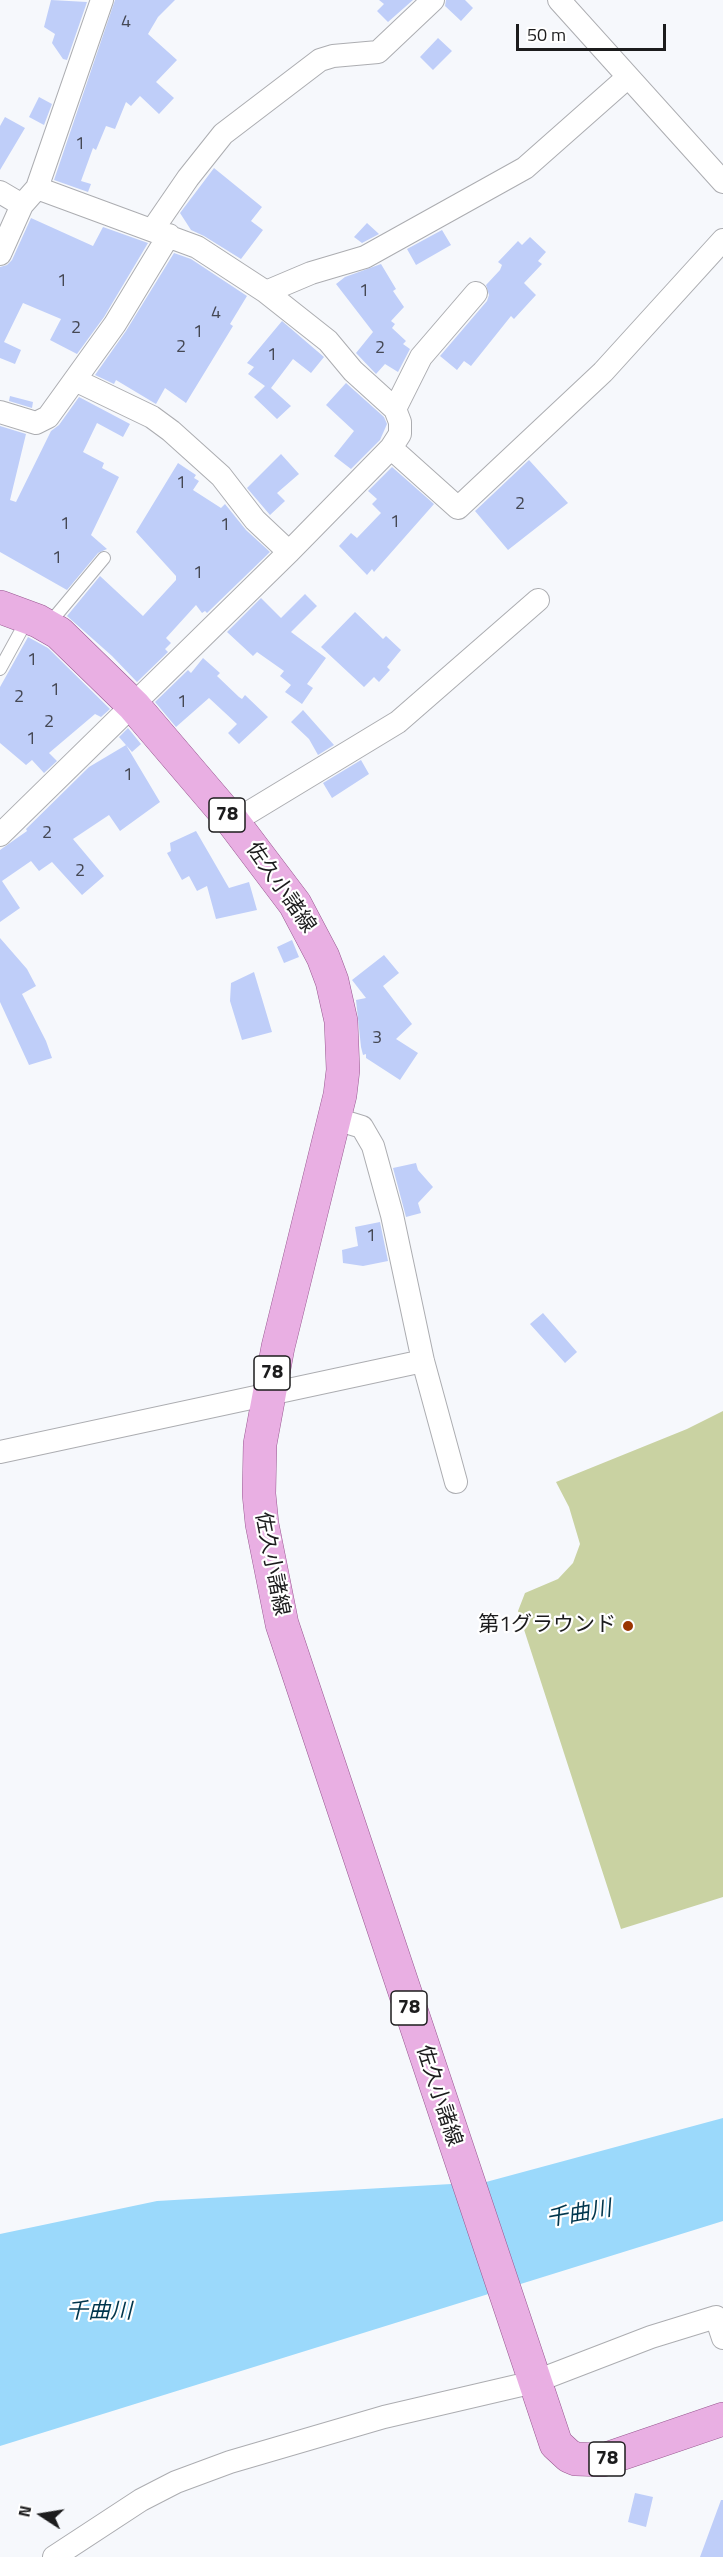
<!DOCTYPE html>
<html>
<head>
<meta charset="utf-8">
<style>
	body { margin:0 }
	#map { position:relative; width:723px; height:2557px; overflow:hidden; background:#f6f8fc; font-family:"Titillium Web",sans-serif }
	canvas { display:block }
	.north { position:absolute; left:12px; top:2485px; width:60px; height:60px; -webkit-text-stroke:4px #fff; paint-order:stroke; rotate:282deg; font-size:16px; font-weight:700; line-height:24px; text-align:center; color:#1c1c1d }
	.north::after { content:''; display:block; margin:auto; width:21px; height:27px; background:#1c1c1d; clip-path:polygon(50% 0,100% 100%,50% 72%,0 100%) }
	.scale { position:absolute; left:516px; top:24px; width:150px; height:27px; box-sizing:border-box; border:3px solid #1c1c1d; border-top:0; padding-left:8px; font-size:18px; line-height:21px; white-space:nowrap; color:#1c1c1d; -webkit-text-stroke:4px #fff; paint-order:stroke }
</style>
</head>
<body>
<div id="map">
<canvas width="723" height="2557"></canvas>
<div class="north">N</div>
<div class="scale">50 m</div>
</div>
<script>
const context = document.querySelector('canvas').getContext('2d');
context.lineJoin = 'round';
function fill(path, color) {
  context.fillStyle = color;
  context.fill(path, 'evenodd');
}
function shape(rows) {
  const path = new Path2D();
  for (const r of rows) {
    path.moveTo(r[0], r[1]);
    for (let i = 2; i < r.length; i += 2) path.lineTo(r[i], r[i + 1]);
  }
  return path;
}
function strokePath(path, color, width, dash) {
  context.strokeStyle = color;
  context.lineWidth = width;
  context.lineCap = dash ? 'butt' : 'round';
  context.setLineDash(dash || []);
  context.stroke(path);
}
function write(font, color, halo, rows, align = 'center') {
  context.font = font + ' "Titillium Web","Noto Sans JP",sans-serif';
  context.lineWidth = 4.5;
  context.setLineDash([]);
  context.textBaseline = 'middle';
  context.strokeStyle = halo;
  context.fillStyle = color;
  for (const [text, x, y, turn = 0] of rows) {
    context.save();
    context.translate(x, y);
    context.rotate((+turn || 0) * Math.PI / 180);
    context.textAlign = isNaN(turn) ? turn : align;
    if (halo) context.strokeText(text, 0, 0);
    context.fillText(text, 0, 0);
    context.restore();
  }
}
fill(shape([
	[723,1411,723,1897,621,1929,518,1611,525,1593,558,1579,573,1563,580,1544,569,1507,556,1482,687,1429]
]), '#c9d2a2');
fill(shape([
	[723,2118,723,2221,0,2446,0,2234,157,2201,486,2182]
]), '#9bd9fb');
fill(shape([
	[51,0,87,2,67,60,63,59,52,43,55,34,44,27],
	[115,0,175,0,158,17,148,34,177,60,156,82,174,98,159,114,140,96,131,106,126,102,115,129,106,126,96,150,93,148,81,181,91,184,88,192,54,180],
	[379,0,413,0,388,22,377,11,384,4],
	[446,0,465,0,473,8,461,21,445,6],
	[438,38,452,51,433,70,420,57],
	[39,97,52,104,44,125,29,117],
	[5,117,25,128,0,170,0,126],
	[214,168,262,207,251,221,263,230,241,259,204,236,191,230,180,213],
	[31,218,93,246,103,227,148,243,104,317,77,354,50,340,61,319,23,303,4,342,21,350,15,364,0,358,0,267,7,265,12,260],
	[367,223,379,234,362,243,354,237],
	[442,230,451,245,416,265,407,249],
	[530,237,546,252,538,261,542,264,524,283,536,295,514,319,511,316,471,366,464,361,457,370,440,356,487,301,489,295,486,285,500,270,502,265,498,262,518,241,522,245],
	[174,253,191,259,247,296,230,324,233,326,186,403,165,388,156,404,116,380,114,384,95,375,126,331],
	[381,264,396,289,393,291,404,307,391,321,395,324,392,328,406,341,403,344,410,349,398,372,385,364,376,374,356,353,373,332,336,284,345,277],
	[282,321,324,357,311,373,293,359,271,388,291,406,277,419,254,397,265,386,248,374,254,367,247,363],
	[346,383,384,417,387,424,380,440,351,469,334,456,354,431,326,405],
	[10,396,33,402,32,408,9,401],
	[79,397,130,424,123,437,97,423,83,452,104,463,102,468,119,477,91,535,107,549,98,553,67,590,0,552,0,426,26,434,10,500,16,502,51,431,59,425],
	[281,454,299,474,277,493,285,501,270,515,247,488],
	[529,460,568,503,508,550,475,511],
	[178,463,196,475,194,478,199,481,193,490,221,508,225,504,246,530,270,552,207,613,205,611,202,613,196,605,166,638,171,643,165,649,168,652,137,682,112,656,67,616,100,576,143,616,176,580,176,576,136,532],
	[392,467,434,504,374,572,372,569,367,575,339,546,351,533,357,538,381,513,372,504,377,499,368,491],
	[305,594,317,606,291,632,326,658,307,684,313,688,302,704,285,692,291,685,280,676,284,671,257,652,253,656,227,632,261,598,281,618],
	[355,612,383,639,386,636,401,650,387,667,390,670,379,682,374,677,364,687,321,647],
	[28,637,48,648,110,709,101,717,95,714,49,753,57,761,44,773,32,760,26,765,0,743,0,687],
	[203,658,220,673,217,676,239,697,242,699,245,695,268,717,239,744,228,733,237,724,209,698,176,727,155,702,188,670,191,673],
	[303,710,334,745,318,755,309,739,291,722],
	[128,728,141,744,132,752,119,737],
	[126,745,160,802,120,831,109,815,73,839,104,876,82,895,52,862,39,871,31,861,2,881,20,908,0,922,0,850,27,831,26,829,89,767],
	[361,760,369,774,332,798,323,783],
	[196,831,229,888,249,882,257,910,216,919,207,886,197,891,189,876,182,880,167,853,171,851,170,843],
	[0,938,27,969,36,986,22,994,46,1041,52,1058,29,1065,0,1002],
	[292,940,299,957,284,963,277,947],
	[384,955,399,973,383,986,412,1024,396,1039,418,1053,400,1080,366,1058,366,1054,363,1055,361,1047,356,1000,366,998,352,980],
	[254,972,272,1032,242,1040,230,1001,231,983],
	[416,1163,418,1170,433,1187,418,1203,421,1213,406,1217,393,1168],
	[380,1222,388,1261,363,1266,343,1263,342,1250,358,1246,355,1227],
	[543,1313,577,1352,565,1363,530,1324],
	[635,2493,653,2497,646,2527,628,2522],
	[721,2500,723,2500,723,2557,700,2557]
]), '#bfcef9');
const service = shape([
	[48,625,104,558],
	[0,669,28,618]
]);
const minor = shape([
	[559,0,723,182],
	[0,192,22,205],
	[153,229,188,178,223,134,320,60,333,56,378,52,433,0],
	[0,254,22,205,37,188,102,0],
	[266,292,311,273,365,257,525,168,628,77],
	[75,380,152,417,171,431,221,476,255,520,289,552],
	[395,409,421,357,476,293],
	[0,412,36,423,48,417,115,324,169,235],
	[391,448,458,508,603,372,723,240],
	[233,822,398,722,538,600],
	[0,835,289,552,391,448,400,434,400,422,395,409,353,371,328,341,266,292,197,247,37,188],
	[336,1119,362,1127,373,1146,392,1215,423,1361,456,1482],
	[0,1452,423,1361],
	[54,2557,141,2500,176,2482,230,2462,384,2417,534,2382,651,2337,716,2317,723,2338]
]);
const primary = shape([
	[0,607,38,621,59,633,134,706,233,822,295,904,323,957,332,981,341,1021,343,1070,340,1095,278,1347,260,1444,259,1494,262,1524,282,1624,556,2444,569,2456,576,2459,603,2460,723,2419]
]);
strokePath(service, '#acadb1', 14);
strokePath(minor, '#acadb1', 24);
strokePath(primary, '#985991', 34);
strokePath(service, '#fff', 12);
strokePath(minor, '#fff', 22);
strokePath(primary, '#e9afe3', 33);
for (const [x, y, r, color] of [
	[628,1626,6,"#9a3600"]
]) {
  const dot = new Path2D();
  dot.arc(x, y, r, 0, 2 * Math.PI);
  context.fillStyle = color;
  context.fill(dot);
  strokePath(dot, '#fff', 2);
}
write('18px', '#454854', null, [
	["4",126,23],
	["1",80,145],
	["1",62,282],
	["1",364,292],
	["4",216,314],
	["2",76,329],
	["1",198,333],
	["2",181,348],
	["2",380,349],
	["1",272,356],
	["1",181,484],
	["2",520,505],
	["1",395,523],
	["1",65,525],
	["1",225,526],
	["1",57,559],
	["1",198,574],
	["1",32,661],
	["1",55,691],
	["2",19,698],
	["1",182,703],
	["2",49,723],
	["1",31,740],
	["1",128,776],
	["2",47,834],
	["2",80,872],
	["3",377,1039],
	["1",371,1237]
]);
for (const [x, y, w] of [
	[227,815,36],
	[272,1373,36],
	[409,2008,36],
	[607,2459,36]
]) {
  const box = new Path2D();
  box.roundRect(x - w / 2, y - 17, w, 34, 4.5);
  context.fillStyle = '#fff';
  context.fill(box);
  strokePath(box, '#1c1c1d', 1.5);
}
write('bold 20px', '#1c1c1d', null, [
	["78",227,815],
	["78",272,1373],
	["78",409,2008],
	["78",607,2459]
]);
write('21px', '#1c1c1d', '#fff', [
	["佐久小諸線",280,888,55],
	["佐久小諸線",271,1564,79],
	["佐久小諸線",438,2096,72]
]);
write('21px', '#1c1c1d', '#fff', [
	["第1グラウンド",616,1626]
], 'right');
write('italic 22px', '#00364d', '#fff', [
	["千曲川",579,2215,-10],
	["千曲川",99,2313]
]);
</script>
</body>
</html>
